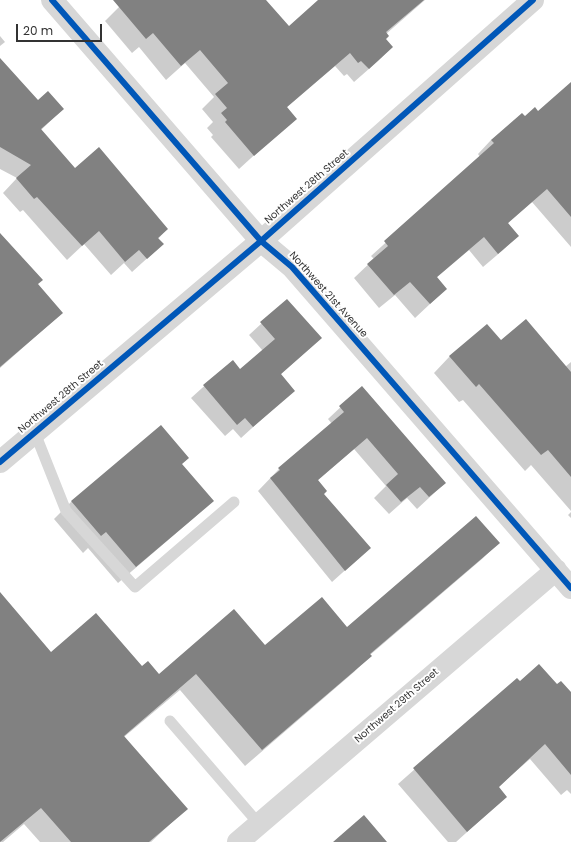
<!DOCTYPE html>
<html>
<head>
<meta charset="utf-8">
<style>
	body { margin:0 }
	#map { position:relative; width:571px; height:842px; overflow:hidden; background:#fff; font-family:Poppins,sans-serif }
	canvas { display:block }
	.scale { position:absolute; left:16px; top:24px; width:86px; height:18px; box-sizing:border-box; border:2px solid #333; border-top:0; padding-left:5px; font-size:12px; line-height:14px; white-space:nowrap; color:#333; -webkit-text-stroke:3px #fff; paint-order:stroke }
</style>
</head>
<body>
<div id="map">
<canvas width="571" height="842"></canvas>
<div class="scale">20 m</div>
</div>
<script>
const context = document.querySelector('canvas').getContext('2d');
context.lineJoin = 'round';
function fill(path, color) {
  context.fillStyle = color;
  context.fill(path, 'evenodd');
}
function shape(rows) {
  const path = new Path2D();
  for (const r of rows) {
    path.moveTo(r[0], r[1]);
    for (let i = 2; i < r.length; i += 2) path.lineTo(r[i], r[i + 1]);
  }
  return path;
}
function strokePath(path, color, width, dash) {
  context.strokeStyle = color;
  context.lineWidth = width;
  context.lineCap = dash ? 'butt' : 'round';
  context.setLineDash(dash || []);
  context.stroke(path);
}
function write(font, color, halo, rows, align = 'center') {
  context.font = font + ' Poppins,sans-serif';
  context.lineWidth = 4;
  context.setLineDash([]);
  context.textBaseline = 'middle';
  context.strokeStyle = halo;
  context.fillStyle = color;
  for (const [text, x, y, turn = 0] of rows) {
    context.save();
    context.translate(x, y);
    context.rotate((+turn || 0) * Math.PI / 180);
    context.textAlign = isNaN(turn) ? turn : align;
    if (halo) context.strokeText(text, 0, 0);
    context.fillText(text, 0, 0);
    context.restore();
  }
}
fill(shape([
	[115,0,265,0,289,27,320,0,425,0,386,34,385,39,392,47,378,61,354,82,347,74,344,76,335,66,286,108,295,118,239,169,211,137,213,135,207,128,213,122,202,109,214,97,185,63,166,80,139,47,132,53,105,21,120,6],
	[0,36,5,42,0,46],
	[0,60,38,102,63,109,41,130,75,170,167,229,158,239,163,244,132,272,124,263,111,275,84,244,67,260,23,210,20,212,3,193,17,178,0,169],
	[571,84,571,247,532,202,507,224,517,236,503,250,483,267,469,250,436,278,446,289,415,318,395,295,379,308,354,278,374,259,371,256,480,157,478,154,491,140,525,118,538,112],
	[37,284,62,313,0,368,0,290],
	[287,300,321,338,280,375,293,391,241,438,233,429,225,436,191,398,232,361,240,370,263,351,249,335],
	[501,342,565,367,571,362,571,511,531,465,525,471,463,400,459,402,434,373,450,356],
	[362,387,445,483,417,509,407,498,389,514,374,498,386,486,354,449,317,481,323,494,370,548,332,582,258,491,279,469,332,424,328,419],
	[161,426,181,464,212,501,195,517,118,583,88,548,83,553,54,519,71,502],
	[571,512,571,518,568,515],
	[498,543,482,559,370,655,354,672,245,766,180,690,124,737,186,809,151,842,40,842,24,824,3,842,0,842,0,594,51,653,142,667,159,675,265,647,347,628],
	[517,679,520,682,557,686,571,694,571,794,567,790,561,795,530,759,498,787,506,797,456,842,448,842,398,784]
]), '#0003');
fill(shape([
	[113,0,266,0,289,26,318,0,424,0,386,32,389,36,386,39,393,47,369,69,361,61,358,63,350,53,287,107,297,119,254,156,225,122,227,120,221,113,227,108,215,94,228,83,200,50,181,66,153,33,146,39],
	[0,58,38,100,48,91,64,109,41,129,75,168,99,147,168,229,158,238,164,244,147,259,139,250,125,262,99,231,82,246,37,197,34,199,16,178,31,165,0,147],
	[571,82,571,217,547,189,508,223,519,236,498,254,484,237,437,277,447,289,430,304,410,282,394,295,367,264,388,246,384,241,494,143,491,140,522,113,525,116,535,107,538,111],
	[0,233,43,280,38,284,63,313,0,367],
	[287,299,322,338,281,374,295,391,253,427,245,418,237,425,203,385,233,360,240,369,275,339,260,322],
	[526,319,571,372,571,477,548,450,541,455,479,384,476,387,449,356,487,324,501,340],
	[362,386,446,483,429,497,420,487,401,502,386,485,398,474,367,438,318,480,327,491,324,494,371,548,345,571,270,478,280,470,278,468,344,412,339,406],
	[161,425,189,458,182,464,214,501,136,567,106,532,101,536,71,501],
	[476,516,500,543,370,654,372,656,262,750,196,674,124,736,188,809,149,842,71,842,41,808,0,842,0,592,51,652,96,613,142,666,148,661,159,674,234,609,265,645,322,597,347,627],
	[539,664,557,684,561,681,571,692,571,775,545,744,499,787,507,797,467,832,413,768,517,678,520,681],
	[364,815,387,842,333,842]
]), '#818181');
strokePath(shape([
	[35,433,66,511,135,587,234,502],
	[170,721,259,824]
]), '#d7d7d7', 11);
strokePath(shape([
	[52,0,261,241,292,267,571,588],
	[238,842,556,570]
]), '#d7d7d7', 22);
strokePath(shape([
	[0,462,261,241,533,0]
]), '#d7d7d7', 22);
strokePath(shape([
	[52,0,261,241,292,267,571,588],
	[0,462,261,241,533,0]
]), '#0057b8', 6);
write('10px', '#333', '#fff', [
	["Northwest 28th Street",307,187,-41],
	["Northwest 21st Avenue",328,295,48],
	["Northwest 28th Street",61,397,-40],
	["Northwest 29th Street",397,706,-41]
]);
</script>
</body>
</html>
